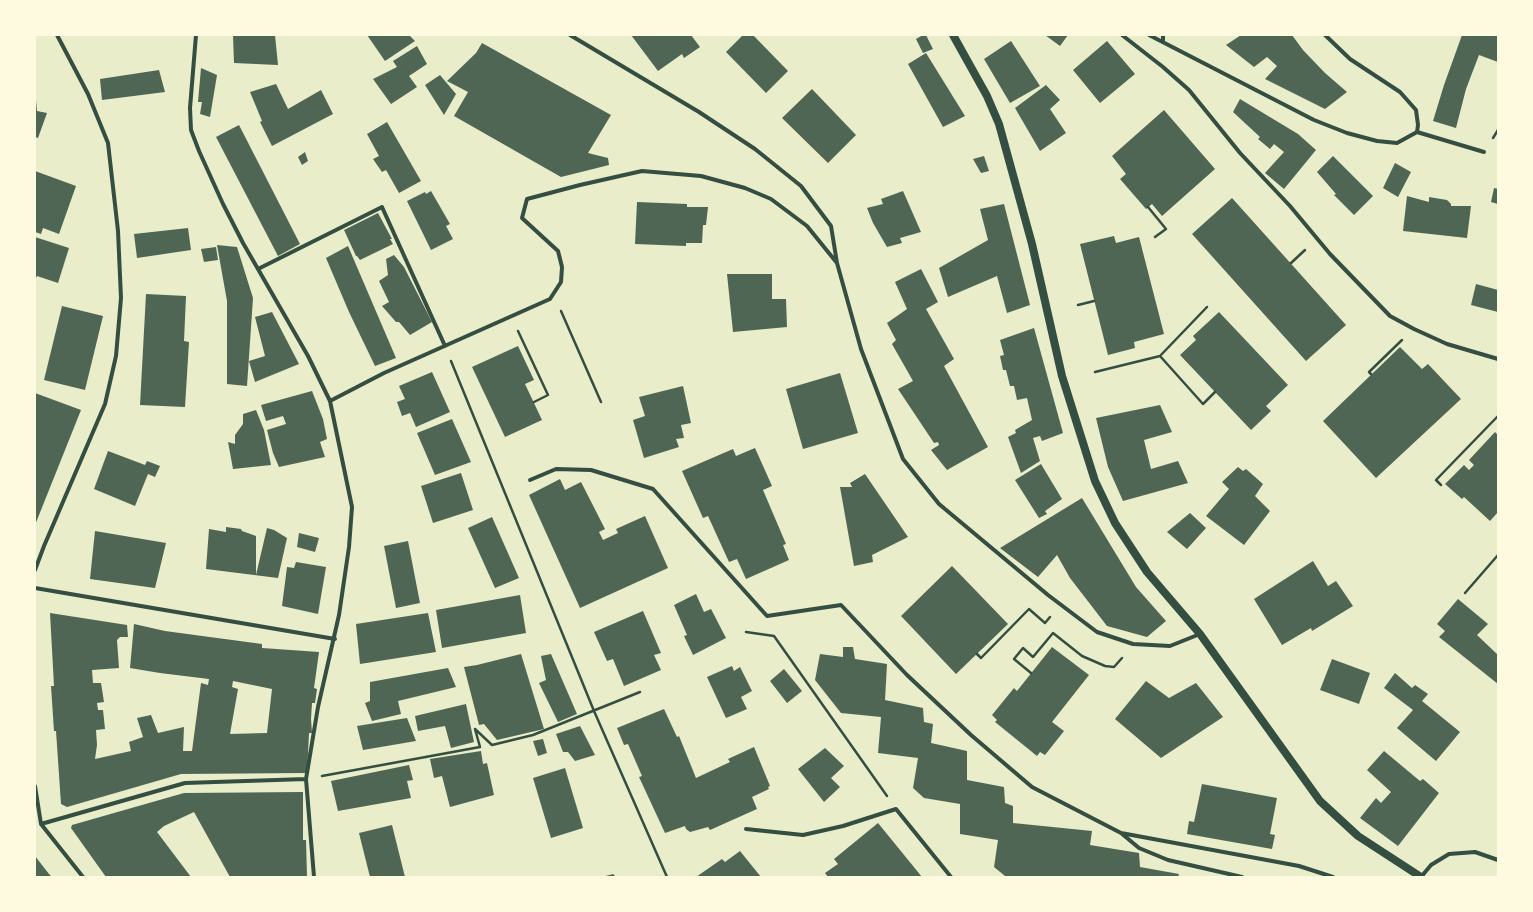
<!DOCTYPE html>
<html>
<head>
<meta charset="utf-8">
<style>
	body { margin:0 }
	#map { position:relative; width:1533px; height:912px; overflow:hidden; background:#e9edc9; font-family:Karla,sans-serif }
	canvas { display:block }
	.frame { position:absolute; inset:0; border:36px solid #fefae0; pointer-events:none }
</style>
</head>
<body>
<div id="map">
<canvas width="1533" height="912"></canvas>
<div class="frame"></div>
</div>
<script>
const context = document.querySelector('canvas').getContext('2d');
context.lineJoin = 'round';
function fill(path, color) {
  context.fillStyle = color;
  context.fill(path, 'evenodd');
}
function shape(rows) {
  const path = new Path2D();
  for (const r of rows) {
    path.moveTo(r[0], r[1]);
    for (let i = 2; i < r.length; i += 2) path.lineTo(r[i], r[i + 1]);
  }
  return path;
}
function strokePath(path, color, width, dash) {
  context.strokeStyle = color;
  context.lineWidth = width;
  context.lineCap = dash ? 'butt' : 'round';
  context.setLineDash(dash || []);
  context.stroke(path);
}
fill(shape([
	[233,35,275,35,278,65,234,63],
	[367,35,409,35,415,41,385,61],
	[631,35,691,35,700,47,684,58,682,54,658,71],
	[743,35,753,35,788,71,766,93,726,52],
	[923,35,926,35,933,49,923,53,916,39],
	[1045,35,1068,35,1060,46],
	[1241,35,1292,35,1303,50,1325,73,1347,92,1325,109,1265,79,1277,66,1267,57,1254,67,1226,45],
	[1462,35,1498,35,1498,62,1479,55,1466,89,1456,128,1433,121,1444,85],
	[1011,41,1040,86,1010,103,984,59],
	[1107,41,1135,74,1100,103,1073,70],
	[482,43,611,115,588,153,608,158,609,165,561,177,454,116,468,92,447,81,476,53],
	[417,46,427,64,409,76,417,87,391,104,373,79,397,67,393,61],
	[926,53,965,116,943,127,908,64],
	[201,68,217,75,210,117,200,114,202,102,198,102],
	[159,70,165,92,102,100,100,79],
	[440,75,456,94,444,115,425,85],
	[276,84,288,109,321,90,333,114,272,146,260,122,262,121,250,92],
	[1046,85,1060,100,1050,109,1066,133,1040,151,1015,108],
	[812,89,856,135,828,163,782,118],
	[1240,99,1298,134,1316,150,1284,189,1265,173,1284,152,1274,144,1270,149,1258,139,1260,137,1233,112],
	[35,100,36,100,37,111,47,113,38,138,35,137],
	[1164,110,1215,169,1162,216,1152,204,1146,209,1120,179,1126,174,1112,156],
	[387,122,421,181,399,193,386,170,382,172,373,159,379,156,367,134],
	[239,125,300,244,278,256,216,137],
	[305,152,308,161,302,165,298,157],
	[984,156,989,171,981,173,973,159],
	[1333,156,1373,196,1354,215,1334,195,1336,194,1317,172],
	[1395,163,1411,172,1398,197,1383,188],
	[35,171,76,186,59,234,43,228,41,234,35,232,35,197,36,193,35,193],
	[1494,188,1498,189,1498,204,1491,202],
	[431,191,450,224,446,226,453,239,431,250,407,201,425,192,426,194],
	[903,191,921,232,900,238,902,243,887,247,873,223,867,208,883,204,881,199],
	[1407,196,1429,202,1429,197,1447,200,1451,204,1451,206,1471,206,1467,238,1403,231],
	[1232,198,1346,325,1306,361,1192,234],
	[637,202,687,204,687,207,708,207,706,225,703,225,702,243,686,243,686,246,635,244],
	[1004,204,1030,305,1007,313,997,276,948,297,939,268,988,240,980,209],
	[378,213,392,239,390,239,393,244,360,260,357,256,356,256,344,230],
	[188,228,191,250,137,258,134,234],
	[1114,236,1116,243,1139,237,1164,334,1134,342,1135,348,1108,355,1080,244],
	[35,237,69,248,58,283,37,276,35,280],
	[217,245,237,247,253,298,247,386,227,384,227,301],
	[348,246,396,358,375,366,349,312,326,258],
	[216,247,218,260,204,262,201,249],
	[394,255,404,267,432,322,410,335,399,322,396,322,382,306,389,302,379,281,388,275,386,259],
	[921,269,938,302,926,309,954,359,944,366,988,447,947,470,931,450,939,445,938,442,934,443,898,389,913,381,892,344,896,340,887,323,907,309,895,282],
	[727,274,772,274,772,299,786,299,787,327,733,332],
	[1476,284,1498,290,1498,312,1471,305],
	[146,294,186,296,184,341,189,342,185,407,140,405],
	[62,306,103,316,85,390,44,380],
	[272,312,299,364,255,382,249,361,265,356,255,317],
	[1219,312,1288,385,1266,406,1271,411,1251,430,1180,355,1196,340,1193,336],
	[1034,328,1063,433,1042,441,1040,436,1033,438,1040,461,1021,473,1008,437,1016,433,1015,430,1032,420,1027,398,1017,400,1014,386,1010,386,1006,370,1003,370,1000,356,1004,355,1000,340],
	[518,346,534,380,525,384,542,420,505,437,472,367],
	[1400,347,1422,369,1428,364,1461,399,1376,478,1323,421],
	[432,372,450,412,416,427,410,413,402,416,397,402,405,399,399,386],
	[840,373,858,433,803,449,786,389],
	[683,386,691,423,681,425,684,438,676,439,679,447,644,458,633,420,645,416,639,397],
	[312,391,323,419,327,439,320,442,325,457,279,467,273,453,267,430,286,424,283,416,266,421,261,405],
	[35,393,81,410,35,525],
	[1160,405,1172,432,1144,440,1151,469,1178,461,1188,483,1123,501,1108,467,1096,418],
	[256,410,264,430,271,465,233,469,228,442,235,444,235,435,243,424,243,414],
	[452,419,471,462,435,475,417,433],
	[1495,432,1498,435,1498,512,1490,521,1464,497,1462,499,1445,484,1464,465,1469,470,1474,465,1469,460],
	[755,448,772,486,763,490,786,544,783,545,789,560,746,579,737,559,729,562,708,516,703,518,682,471,733,449,736,456],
	[108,451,145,465,147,461,160,466,155,477,148,474,135,506,94,489],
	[1041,464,1062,499,1045,511,1047,514,1039,518,1015,480],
	[1238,467,1243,471,1246,469,1263,484,1255,496,1270,511,1244,545,1206,516,1229,489,1222,482],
	[461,473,473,510,433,523,421,486],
	[865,474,908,537,872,555,873,562,854,566,840,487,852,487,850,483],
	[560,479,565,490,581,482,605,529,599,532,603,540,618,533,616,529,645,516,668,568,580,608,529,495],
	[1082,498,1136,587,1166,621,1147,637,1107,626,1070,578,1057,555,1038,577,1000,548],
	[1190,513,1206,528,1187,549,1167,532],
	[492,517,519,578,495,588,468,528],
	[226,527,241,529,242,531,256,536,256,575,267,528,274,530,287,538,278,578,206,569,209,529,226,532],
	[95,531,166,543,155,588,90,579],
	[299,533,319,538,315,552,297,547],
	[408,541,420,603,396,608,384,546],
	[1313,561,1328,586,1336,581,1353,606,1312,631,1311,628,1282,645,1254,599],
	[296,562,326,567,318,614,282,606,287,567,294,568],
	[952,566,1008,624,956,674,901,616],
	[696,594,704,612,711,609,726,638,693,655,684,636,687,635,674,605],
	[520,595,526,633,442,648,436,610],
	[1458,599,1488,624,1477,635,1498,655,1498,684,1439,637,1445,631,1437,624],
	[643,611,661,653,654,655,661,670,624,686,613,659,607,661,594,632],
	[50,613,127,625,128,637,120,637,117,640,119,668,92,670,93,683,101,683,104,702,97,703,98,710,103,710,105,729,96,730,97,745,95,759,131,751,129,742,143,737,137,718,151,715,158,733,184,727,183,751,192,751,201,683,208,685,209,679,160,673,130,668,134,624,165,631,262,644,262,648,319,652,314,688,317,689,315,703,312,703,311,719,312,733,309,733,307,773,181,774,67,807,61,804,56,731,54,731,51,686,54,686],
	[233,681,272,689,267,733,230,734,238,689,232,687],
	[428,613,436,652,360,664,356,624],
	[843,647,853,647,855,659,887,664,885,700,923,708,924,722,933,724,931,743,967,751,967,780,1004,787,1005,803,1013,806,1013,823,1092,831,1090,845,1139,853,1140,867,1179,874,1178,877,1005,876,994,867,998,840,960,834,960,804,924,798,913,788,918,758,878,753,881,717,841,713,815,680,820,654,843,657],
	[1052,647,1089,675,1052,722,1064,731,1045,755,1040,752,1037,756,995,722,997,720,992,715,1014,688,1017,691],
	[521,654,544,729,497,740,484,724,479,725,464,667,477,665],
	[551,654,577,714,558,722,539,683,546,680,541,656],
	[1332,659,1370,673,1359,704,1320,690],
	[732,666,734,671,740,667,752,691,741,697,747,709,726,718,707,677],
	[448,668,456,687,398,701,401,714,372,721,365,703,370,701,370,682],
	[784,669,802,691,787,703,770,681],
	[1395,673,1412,688,1415,685,1428,694,1422,701,1460,732,1436,761,1397,728,1413,710,1384,688],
	[1146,681,1169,698,1196,683,1223,717,1161,758,1115,719],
	[466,704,474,742,451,748,445,726,418,731,415,716],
	[664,709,677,737,679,736,696,778,730,762,728,759,754,747,770,786,768,787,769,789,752,797,757,809,710,830,708,827,690,832,686,829,685,826,665,833,639,777,642,776,628,744,624,745,617,728],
	[407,718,416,741,363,750,357,726],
	[580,726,595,755,575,761,568,752,563,752,556,734],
	[543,739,547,753,538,756,533,741],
	[825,748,844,766,831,778,840,787,824,802,798,769],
	[481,751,483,764,487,763,494,795,450,807,442,776,434,778,430,759],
	[1384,751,1420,781,1423,779,1439,793,1398,846,1360,818,1376,798,1381,803,1391,792,1367,770],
	[409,765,413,780,407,781,411,798,338,811,331,781],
	[565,768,583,828,551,838,533,778],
	[1202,784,1277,798,1270,834,1275,835,1272,849,1187,834,1189,821,1194,822],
	[303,792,303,840,306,840,307,877,230,877,194,812,164,826,157,832,191,877,106,877,71,828,72,825,184,793],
	[878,823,922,877,828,877,825,873,838,864,834,859],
	[392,825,405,877,370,877,359,833],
	[740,851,761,877,696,877,722,859,725,862],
	[35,856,49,874,52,877,35,877],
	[613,874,616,877,602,877]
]), '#4f6655');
strokePath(shape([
	[1493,138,1498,130],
	[1148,207,1166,229,1155,237],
	[1291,263,1305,250],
	[1078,305,1094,301],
	[561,311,601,402],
	[518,331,548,395,534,402],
	[1160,356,1203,404,1215,392],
	[451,361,594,711,667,877],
	[1095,372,1160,356,1207,307],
	[1371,374,1369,372,1402,340],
	[1441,485,1436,480,1498,416],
	[1465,593,1498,555],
	[746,632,774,636,887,796],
	[977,654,981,658,1029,609,1045,623,1050,617],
	[1031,673,1014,659,1023,648,1033,657,1053,633,1082,656,1105,666,1114,667,1122,658],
	[322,776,480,747,475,729,492,745,533,735,640,692]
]), '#344e41', 2.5);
strokePath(shape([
	[196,35,190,108,191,130,199,151,223,204,243,243,308,356,330,401],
	[570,35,699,112,755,149,801,186,831,226,837,263],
	[1122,35,1163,67,1189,90,1240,153,1290,206,1330,254,1390,316,1414,329,1447,344,1498,359],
	[1149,35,1314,120,1347,133,1377,141,1397,143,1417,132,1418,125,1416,110,1400,92,1350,59,1325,35],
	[1163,42,1163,35],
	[1417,132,1484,152],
	[258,269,382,207,445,346],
	[530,480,556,469,591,470,653,489,767,616,841,605,907,675,971,735,1032,787,1121,833,1139,848,1168,860,1242,877],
	[35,570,44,546,105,404,116,356,121,298,118,231,108,143,88,94,57,35],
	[35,588,335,639],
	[35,786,41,824,83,877],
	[41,824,185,783,306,779],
	[746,829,803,835,843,826,896,809,951,877],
	[1121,833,1299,866,1333,877],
	[314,877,306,779,318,707,339,615,349,547,352,507,330,401,384,373,550,299,561,282,562,267,558,251,522,218,527,199,580,185,642,171,701,176,745,188,771,199,807,226,837,263,861,349,903,459,939,504,1048,595,1097,632,1133,644,1170,646,1200,634],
	[1421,877,1431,865,1449,854,1475,852,1498,860]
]), '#344e41', 4);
strokePath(shape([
	[953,35,987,96,999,124,1032,244,1062,376,1095,481,1115,523,1147,572,1200,634,1320,801,1358,836,1421,877]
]), '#344e41', 8);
</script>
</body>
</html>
